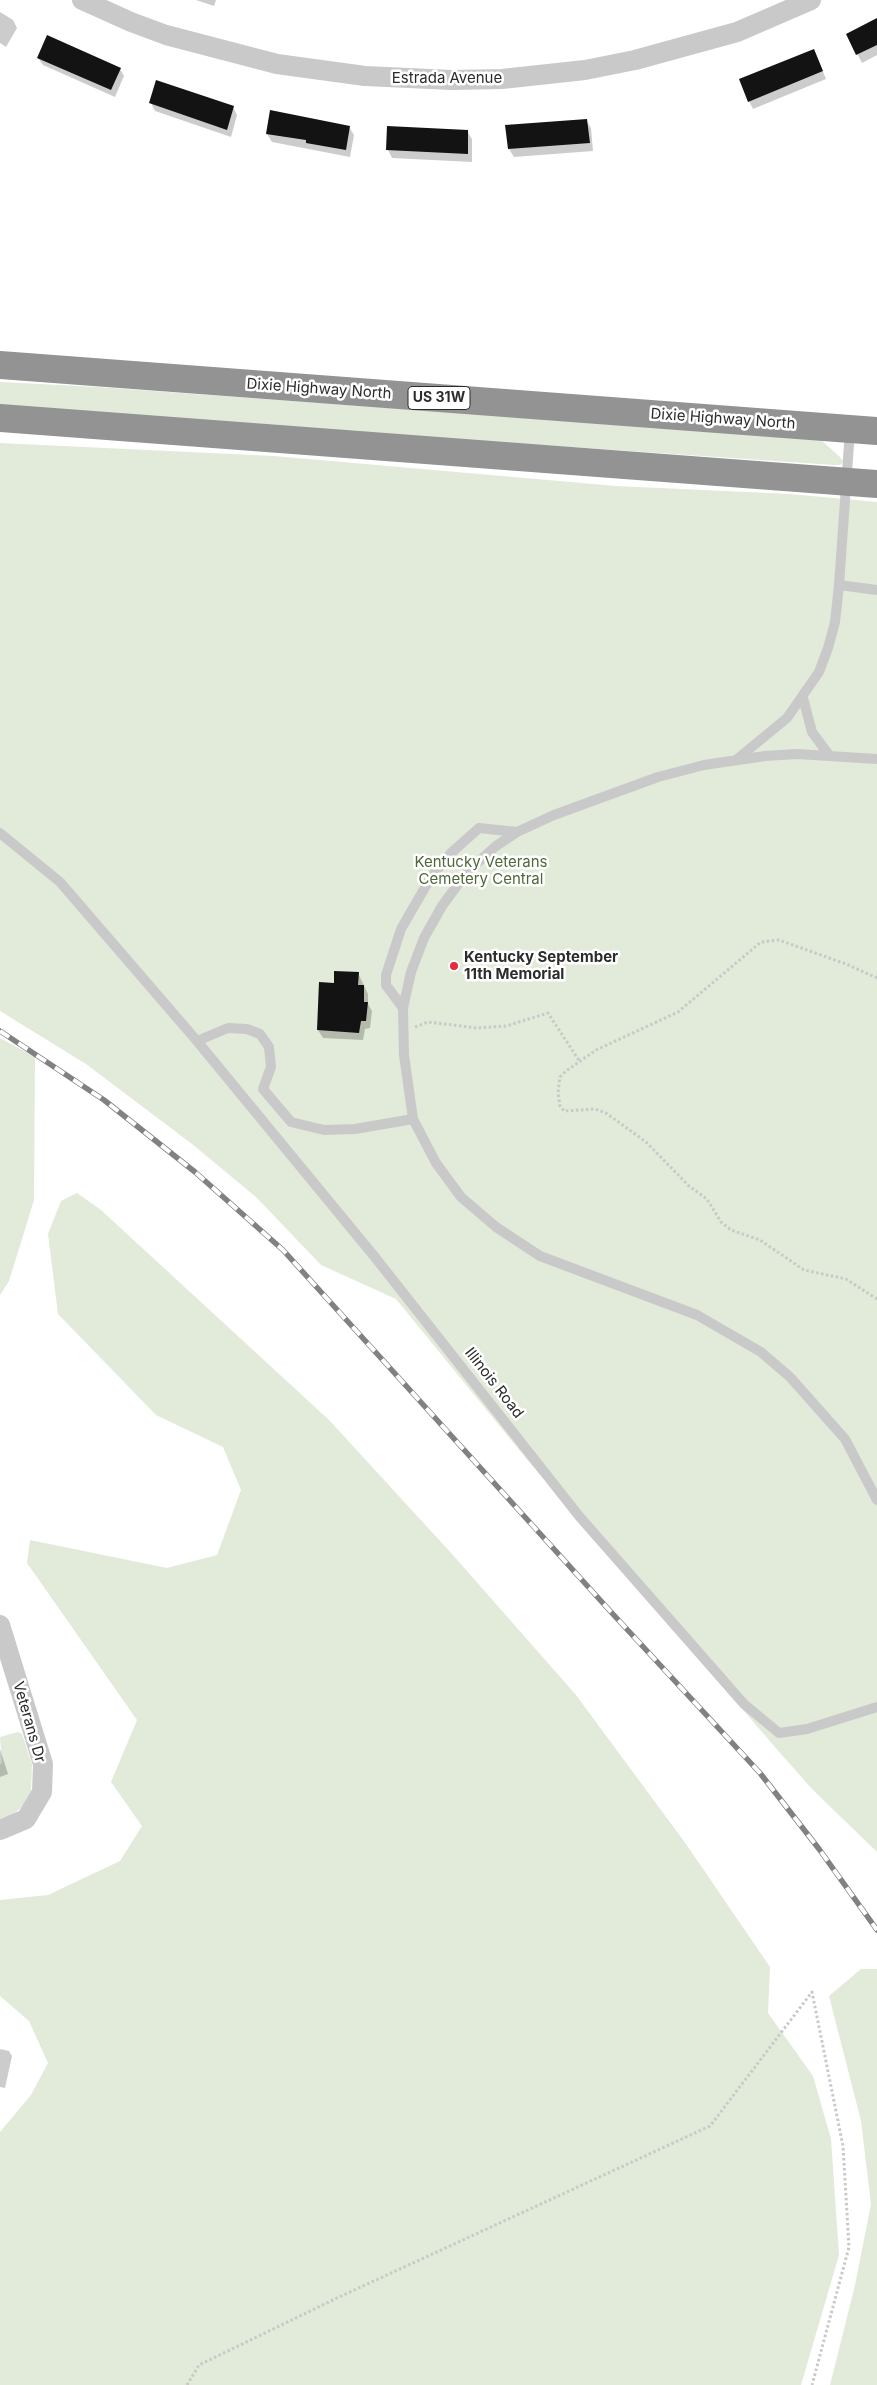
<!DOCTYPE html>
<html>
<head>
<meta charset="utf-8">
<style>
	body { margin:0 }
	canvas { display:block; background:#fff }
</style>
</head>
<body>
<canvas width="877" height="2385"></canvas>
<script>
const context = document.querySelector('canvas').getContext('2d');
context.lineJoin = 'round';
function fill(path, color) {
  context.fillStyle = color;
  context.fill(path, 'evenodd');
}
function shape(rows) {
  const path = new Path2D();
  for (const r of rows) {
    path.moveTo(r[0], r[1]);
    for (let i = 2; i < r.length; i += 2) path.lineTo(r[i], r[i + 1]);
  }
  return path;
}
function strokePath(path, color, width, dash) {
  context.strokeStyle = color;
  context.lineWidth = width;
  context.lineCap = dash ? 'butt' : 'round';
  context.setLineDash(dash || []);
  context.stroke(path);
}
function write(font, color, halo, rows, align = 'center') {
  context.font = font + ' Inter,sans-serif';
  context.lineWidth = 5;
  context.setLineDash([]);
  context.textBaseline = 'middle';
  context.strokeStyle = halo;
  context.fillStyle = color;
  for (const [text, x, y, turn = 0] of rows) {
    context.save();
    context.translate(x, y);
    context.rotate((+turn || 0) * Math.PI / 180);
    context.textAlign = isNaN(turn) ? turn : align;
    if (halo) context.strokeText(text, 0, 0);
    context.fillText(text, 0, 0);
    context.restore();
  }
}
fill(shape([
	[0,382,98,387,820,439,840,457,843,462,840,465,834,465,0,408],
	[0,443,274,456,616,486,790,494,877,502,877,1852,813,1790,781,1754,529,1462,396,1299,321,1265,256,1197,192,1144,86,1064,0,1011],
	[0,1038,35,1057,34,1200,9,1281,0,1295],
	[77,1193,101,1210,329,1420,452,1554,576,1695,686,1844,770,1967,768,2013,813,2076,831,2139,839,2255,801,2385,0,2385,0,2132,31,2095,48,2063,29,2021,0,1996,0,1900,48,1895,120,1861,142,1826,111,1782,137,1720,27,1563,30,1540,167,1568,217,1555,241,1490,223,1447,156,1415,58,1314,48,1234,61,1201],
	[18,1732,22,1734,32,1764,31,1791,21,1808,13,1814,0,1821,0,1764,2,1763,0,1737],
	[861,1969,877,1969,877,2385,830,2385,855,2285,871,2204,861,2121,829,1996]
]), '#e2ead9');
fill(shape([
	[196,0,216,0,214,6],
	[0,12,13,20,17,28,6,47,0,43],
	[877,20,877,55,862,63,847,34],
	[814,50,826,79,753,109,749,101],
	[38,58,120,69,124,76,115,97,43,65],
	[151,103,233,107,237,115,231,137,155,111],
	[586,120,591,128,593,151,514,157,509,149,507,126],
	[349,127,354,135,350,157,272,142,267,134],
	[388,128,467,131,472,139,472,162,392,158,388,150],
	[358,973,368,994,368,1004,372,1011,370,1028,365,1029,363,1040,323,1038,318,1030,335,984],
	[0,1749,8,1774,0,1777],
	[0,2049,9,2051,12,2056,5,2088,0,2087]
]), '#0003');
fill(shape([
	[877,18,877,45,856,55,846,34],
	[47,35,121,68,111,90,37,58],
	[814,49,823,71,748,102,739,79],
	[156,80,234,106,227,130,149,103],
	[270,110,350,126,346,150,306,143,306,140,266,134],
	[587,119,590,143,508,149,505,125],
	[387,126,468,130,468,154,386,150],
	[334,971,359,972,358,985,364,985,364,1002,368,1002,366,1021,361,1021,359,1033,317,1030,319,982,334,983]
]), '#131313');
strokePath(shape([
	[877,978,846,964,779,940,761,942,678,1012,596,1050,566,1071,560,1077,558,1093,560,1106,564,1111,595,1109,606,1113,646,1142,689,1186,707,1199,721,1222,731,1230,760,1240,804,1270,846,1279,877,1299],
	[415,1027,428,1022,477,1028,506,1026,548,1013,580,1062],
	[187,2385,199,2365,337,2298,710,2126,812,1992,843,2146,849,2247,812,2385]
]), '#c9c9c9', 3, [2.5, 2.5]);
strokePath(shape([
	[839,585,877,590],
	[803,698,812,732,829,755],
	[877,759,797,754,765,756,704,765,658,777,554,815,517,832,496,846,467,872,442,906,424,938,411,972,403,1008,404,1055,413,1119,436,1163,461,1197,496,1227,540,1256,697,1315,761,1352,790,1377,845,1439,877,1500],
	[736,760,787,718,819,672,828,648,835,622,839,585,850,430],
	[0,833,60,882,197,1041,374,1256,579,1516,744,1704,779,1733,807,1729,877,1707],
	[403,1008,386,985,386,975,401,929,431,877,451,853,479,828,517,832],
	[197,1041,228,1028,247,1029,260,1034,269,1047,271,1067,263,1089,291,1122,324,1130,355,1129,413,1119]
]), '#c9c9c9', 10);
strokePath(shape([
	[82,0,131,22,166,35,277,64,365,76,452,80,502,79,585,70,635,60,737,32,811,0],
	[0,1625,43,1764,42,1792,26,1819,0,1830]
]), '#c9c9c9', 20);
strokePath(shape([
	[0,365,877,431],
	[0,418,877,484]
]), '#939393', 28);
const rail = shape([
	[0,1031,104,1100,195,1172,283,1250,611,1612,760,1773,819,1849,877,1930]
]);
strokePath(rail, '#818181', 5.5);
strokePath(rail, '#fff', 4, [11]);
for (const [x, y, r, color] of [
	[454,966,5,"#e42c3c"]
]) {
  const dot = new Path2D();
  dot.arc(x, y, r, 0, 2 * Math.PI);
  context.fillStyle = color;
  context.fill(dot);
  strokePath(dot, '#fff', 2);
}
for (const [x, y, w] of [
	[439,398,62]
]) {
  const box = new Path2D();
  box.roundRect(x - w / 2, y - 11.5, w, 23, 4);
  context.fillStyle = '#fff';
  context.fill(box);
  strokePath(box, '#2c2c2c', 1);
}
write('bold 14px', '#2c2c2c', null, [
	["US 31W",439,398]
]);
write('15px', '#2c2c2c', '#fff', [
	["Estrada Avenue",447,78],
	["Dixie Highway North",319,389,4],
	["Dixie Highway North",723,419,4],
	["Illinois Road",494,1383,52],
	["Veterans Dr",29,1722,74]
]);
write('15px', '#4f673a', '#fff', [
	["Kentucky Veterans",481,862],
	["Cemetery Central",481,879]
]);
write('bold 15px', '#2c2c2c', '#fff', [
	["Kentucky September",464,957],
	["11th Memorial",464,974]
], 'left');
</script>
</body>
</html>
